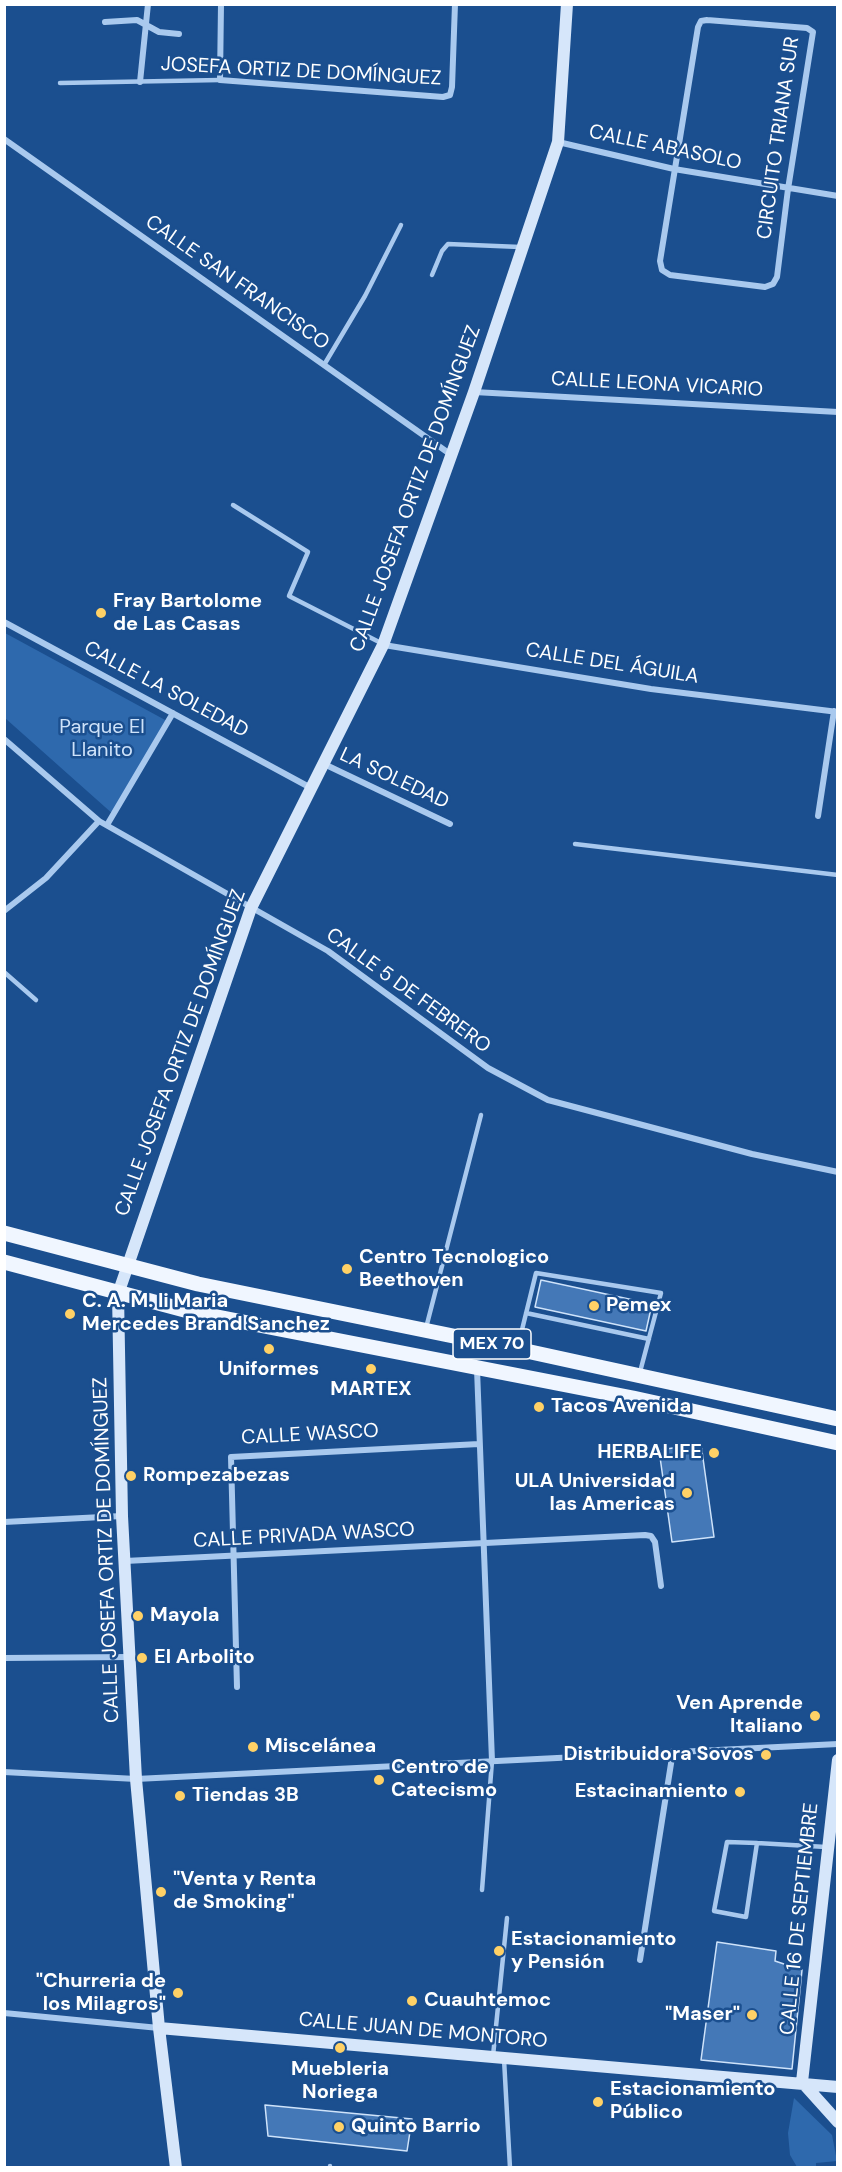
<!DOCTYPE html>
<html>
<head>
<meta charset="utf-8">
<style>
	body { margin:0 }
	#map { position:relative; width:842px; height:2172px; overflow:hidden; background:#1b4f8f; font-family:"DM Sans",sans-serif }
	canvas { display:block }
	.frame { position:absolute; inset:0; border:6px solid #fff; pointer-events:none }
</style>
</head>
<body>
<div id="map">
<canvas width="842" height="2172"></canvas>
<div class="frame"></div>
</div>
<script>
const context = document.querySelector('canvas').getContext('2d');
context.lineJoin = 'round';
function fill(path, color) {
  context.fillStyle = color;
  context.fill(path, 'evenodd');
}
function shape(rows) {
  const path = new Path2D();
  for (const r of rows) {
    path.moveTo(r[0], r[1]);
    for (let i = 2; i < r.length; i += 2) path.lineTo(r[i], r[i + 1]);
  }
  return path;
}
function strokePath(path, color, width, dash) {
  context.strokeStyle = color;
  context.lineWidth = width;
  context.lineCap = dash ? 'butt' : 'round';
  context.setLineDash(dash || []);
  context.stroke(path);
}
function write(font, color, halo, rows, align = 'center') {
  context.font = font + ' "DM Sans",sans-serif';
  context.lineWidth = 5;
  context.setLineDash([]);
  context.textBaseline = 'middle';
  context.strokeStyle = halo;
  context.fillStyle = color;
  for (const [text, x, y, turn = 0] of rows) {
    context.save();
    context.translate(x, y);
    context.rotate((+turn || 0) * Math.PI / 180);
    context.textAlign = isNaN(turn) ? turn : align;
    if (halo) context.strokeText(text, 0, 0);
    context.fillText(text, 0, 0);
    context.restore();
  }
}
fill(shape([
	[5,633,167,721,114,815,5,718],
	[794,2098,832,2135,837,2161,816,2163,816,2167,797,2167,790,2155,788,2133]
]), '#2e69ad');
const building = shape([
	[541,1280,652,1304,646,1331,535,1307,541,1280],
	[701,1444,714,1537,672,1542,659,1450,701,1444],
	[717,1942,776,1951,775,1961,802,1970,792,2069,701,2060,717,1942],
	[265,2105,412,2119,407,2151,268,2136,265,2105]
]);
fill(building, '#4478b7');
strokePath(building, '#cfe3fa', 1.5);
strokePath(shape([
	[60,83,220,80],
	[432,275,442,251,448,244,520,247],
	[324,365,365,296,401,225],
	[233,505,308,552,289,596,381,643],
	[575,844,838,875],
	[4,972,36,1000],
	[526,1313,649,1339],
	[426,1328,481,1115],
	[518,1346,536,1273,661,1293,640,1372],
	[757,1843,746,1917,714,1911,727,1842,757,1843,826,1847],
	[482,1890,492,1761],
	[493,2056,507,1918],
	[504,2059,510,2168],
	[330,2166,330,2168]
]), '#a9c9ee', 4.5);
strokePath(shape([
	[221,4,220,80,443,97,450,95,452,87,455,4],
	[707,20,807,28,813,32,788,189,777,277,773,284,765,287,670,275,662,270,660,261,698,27,701,21,707,20],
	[105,22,137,20,159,32,179,34],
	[140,82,148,4],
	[4,139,450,454],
	[558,142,674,169,838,196],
	[474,392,838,412],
	[4,622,311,788],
	[384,645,651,689,838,712],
	[4,739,99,821,328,951,488,1068,548,1100,752,1154,838,1172],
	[324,764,450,824],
	[818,816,834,711],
	[107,825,173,713],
	[4,911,46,878,99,821],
	[477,1369,492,1761],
	[4,1522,122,1516],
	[125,1561,645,1535,651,1536,655,1542,661,1586],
	[4,1658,129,1657],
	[237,1687,231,1457,479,1444],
	[4,1772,136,1779,838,1744],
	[640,1960,673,1751],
	[4,2013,159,2028]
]), '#a9c9ee', 6);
strokePath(shape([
	[838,1760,802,2082,838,2122],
	[159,2028,838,2087],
	[176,2168,159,2028,136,1779,122,1516,118,1294,251,908,383,645,474,392,558,142,567,4]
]), '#d6e6fa', 12);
strokePath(shape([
	[4,1233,198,1284,517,1349,838,1419],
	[4,1262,192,1312,633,1398,838,1443]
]), '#f0f6ff', 15);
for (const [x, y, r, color] of [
	[101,613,6,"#ffd166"],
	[347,1269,6,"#ffd166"],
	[594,1306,6,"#ffd166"],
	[70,1314,6,"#ffd166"],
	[269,1349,6,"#ffd166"],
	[371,1369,6,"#ffd166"],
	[539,1407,6,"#ffd166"],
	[714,1453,6,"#ffd166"],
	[131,1476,6,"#ffd166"],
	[687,1493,6,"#ffd166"],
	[138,1616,6,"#ffd166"],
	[142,1658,6,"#ffd166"],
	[815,1716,6,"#ffd166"],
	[253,1747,6,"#ffd166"],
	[766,1755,6,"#ffd166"],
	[379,1780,6,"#ffd166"],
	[740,1792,6,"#ffd166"],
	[180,1796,6,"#ffd166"],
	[161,1892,6,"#ffd166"],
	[499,1951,6,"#ffd166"],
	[178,1993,6,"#ffd166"],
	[412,2001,6,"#ffd166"],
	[752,2015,6,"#ffd166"],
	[340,2048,6,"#ffd166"],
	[598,2102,6,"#ffd166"],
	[339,2127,6,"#ffd166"]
]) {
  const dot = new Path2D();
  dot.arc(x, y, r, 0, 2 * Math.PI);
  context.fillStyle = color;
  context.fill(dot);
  strokePath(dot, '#1b4f8f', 2);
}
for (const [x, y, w] of [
	[492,1344,78]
]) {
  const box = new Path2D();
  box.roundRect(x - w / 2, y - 15, w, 30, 4.5);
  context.fillStyle = '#1b4f8f';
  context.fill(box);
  strokePath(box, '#fff', 1.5);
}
write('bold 18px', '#fff', null, [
	["MEX 70",492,1344]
]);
write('20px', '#fff', '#1b4f8f', [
	["JOSEFA ORTIZ DE DOMÍNGUEZ",301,72,3],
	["CIRCUITO TRIANA SUR",779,138,-82],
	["CALLE ABASOLO",665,148,12],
	["CALLE SAN FRANCISCO",237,283,35],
	["CALLE LEONA VICARIO",657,385,3],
	["CALLE JOSEFA ORTIZ DE DOMÍNGUEZ",416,489,-70],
	["CALLE DEL ÁGUILA",612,664,9],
	["CALLE LA SOLEDAD",166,690,28],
	["LA SOLEDAD",394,779,25],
	["CALLE 5 DE FEBRERO",408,991,36],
	["CALLE JOSEFA ORTIZ DE DOMÍNGUEZ",181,1053,-70],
	["CALLE WASCO",310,1435,-3],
	["CALLE PRIVADA WASCO",304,1536,-3],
	["CALLE JOSEFA ORTIZ DE DOMÍNGUEZ",107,1550,-92],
	["CALLE 16 DE SEPTIEMBRE",800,1919,-84],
	["CALLE JUAN DE MONTORO",423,2031,5]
]);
write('bold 20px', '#fff', '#1b4f8f', [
	["Fray Bartolome",113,602],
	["de Las Casas",113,625],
	["Centro Tecnologico",359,1258],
	["Beethoven",359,1281],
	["C. A. M. Ii Maria",82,1302],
	["Mercedes Brand Sanchez",82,1325],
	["Pemex",606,1306],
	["Uniformes",269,1370,"center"],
	["MARTEX",371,1390,"center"],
	["Tacos Avenida",551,1407],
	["HERBALIFE",702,1453,"right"],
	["Rompezabezas",143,1476],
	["ULA Universidad",675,1482,"right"],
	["las Americas",675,1505,"right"],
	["Mayola",150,1616],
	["El Arbolito",154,1658],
	["Ven Aprende",803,1704,"right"],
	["Italiano",803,1727,"right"],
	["Miscelánea",265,1747],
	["Distribuidora Sovos",754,1755,"right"],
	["Centro de",391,1768],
	["Catecismo",391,1791],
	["Estacinamiento",728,1792,"right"],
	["Tiendas 3B",192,1796],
	["\"Venta y Renta",173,1880],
	["de Smoking\"",173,1903],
	["Estacionamiento",511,1940],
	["y Pensión",511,1963],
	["\"Churreria de",166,1982,"right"],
	["los Milagros\"",166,2005,"right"],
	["Cuauhtemoc",424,2001],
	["\"Maser\"",740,2015,"right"],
	["Muebleria",340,2070,"center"],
	["Noriega",340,2093,"center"],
	["Estacionamiento",610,2090],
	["Público",610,2113],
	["Quinto Barrio",351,2127]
], 'left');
write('20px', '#cfe3fa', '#1b4f8f', [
	["Parque El",102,728],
	["Llanito",102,751]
]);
</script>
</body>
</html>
